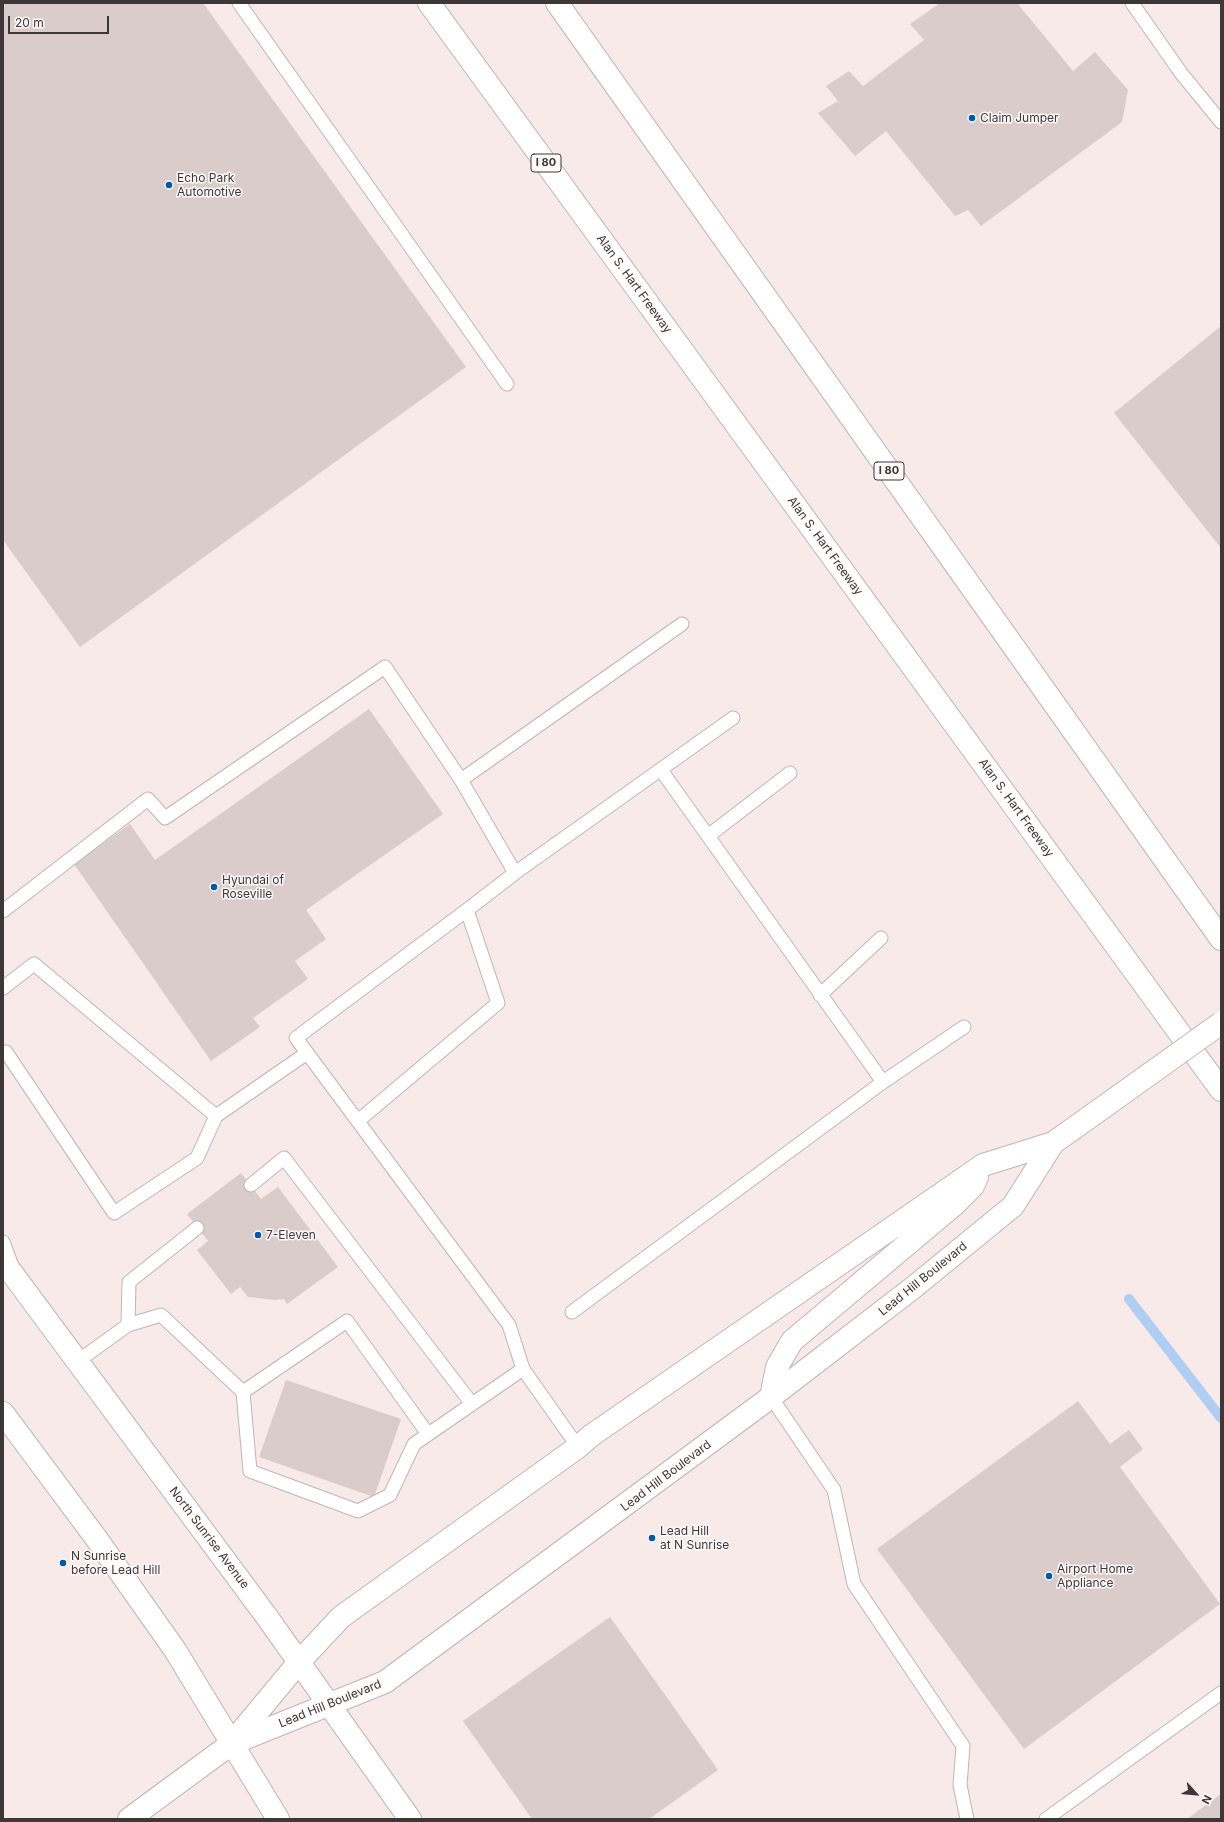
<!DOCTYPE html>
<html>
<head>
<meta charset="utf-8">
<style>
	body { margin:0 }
	#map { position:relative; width:1224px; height:1822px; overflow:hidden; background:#f7eae9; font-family:Inter,sans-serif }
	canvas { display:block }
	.frame { position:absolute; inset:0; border:4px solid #3d3737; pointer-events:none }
	.north { position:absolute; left:1176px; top:1774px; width:40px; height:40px; -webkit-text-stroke:3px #fff9f9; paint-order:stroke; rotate:117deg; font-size:11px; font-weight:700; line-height:16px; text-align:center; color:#3d3737 }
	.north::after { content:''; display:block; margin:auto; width:14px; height:18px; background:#3d3737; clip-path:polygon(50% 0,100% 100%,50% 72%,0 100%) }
	.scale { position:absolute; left:8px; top:16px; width:101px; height:18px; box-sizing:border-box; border:2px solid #3d3737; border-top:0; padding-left:5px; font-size:12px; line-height:14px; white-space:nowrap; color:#3d3737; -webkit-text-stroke:3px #fff9f9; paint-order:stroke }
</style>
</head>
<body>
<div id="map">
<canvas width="1224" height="1822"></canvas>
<div class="frame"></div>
<div class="north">N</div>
<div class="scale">20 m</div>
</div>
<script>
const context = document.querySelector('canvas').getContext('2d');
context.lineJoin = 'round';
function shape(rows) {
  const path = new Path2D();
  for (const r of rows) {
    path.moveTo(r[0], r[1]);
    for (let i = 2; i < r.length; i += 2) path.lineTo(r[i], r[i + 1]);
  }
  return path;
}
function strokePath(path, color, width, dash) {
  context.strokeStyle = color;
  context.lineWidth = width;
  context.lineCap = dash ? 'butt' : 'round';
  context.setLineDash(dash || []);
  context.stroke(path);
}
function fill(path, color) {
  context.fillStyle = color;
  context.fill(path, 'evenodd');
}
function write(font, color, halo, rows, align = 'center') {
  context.font = font + ' Inter,sans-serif';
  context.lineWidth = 3;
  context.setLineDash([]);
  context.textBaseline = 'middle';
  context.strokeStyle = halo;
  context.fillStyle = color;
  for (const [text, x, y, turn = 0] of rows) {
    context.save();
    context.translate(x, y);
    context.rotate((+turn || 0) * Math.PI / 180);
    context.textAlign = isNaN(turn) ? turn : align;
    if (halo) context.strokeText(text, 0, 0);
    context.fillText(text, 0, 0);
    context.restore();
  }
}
strokePath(shape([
	[1129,1299,1221,1418]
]), '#afcef2', 10);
fill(shape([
	[3,3,203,3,466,367,80,647,3,540],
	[940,3,1017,3,1073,71,1095,52,1128,90,1122,122,981,226,968,210,955,216,886,131,855,156,818,113,838,101,826,86,849,71,863,86,924,40,910,24],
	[1221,326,1221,548,1114,413],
	[369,709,443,814,306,910,326,939,295,961,308,979,253,1018,260,1027,211,1061,74,864,130,824,155,860],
	[241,1173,261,1199,278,1187,338,1267,287,1304,284,1299,275,1300,248,1297,240,1287,231,1294,197,1250,208,1241,187,1214],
	[286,1380,401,1419,374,1497,259,1457],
	[1078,1401,1110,1444,1129,1430,1143,1449,1120,1467,1220,1604,1024,1749,877,1549],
	[610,1617,718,1770,649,1819,532,1819,463,1721],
	[1221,1794,1221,1819,1187,1819]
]), '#d9cccb');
const lane = shape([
	[239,3,507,384],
	[1132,3,1181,73,1221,122],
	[461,780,515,873,733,718],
	[708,836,790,773],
	[467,910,296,1038,509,1325,523,1369,578,1447],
	[3,911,148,799,165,818,385,667,461,780,682,624],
	[3,988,34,964,216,1116],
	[820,995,881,938],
	[6,1052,114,1213,197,1158,216,1116,307,1053],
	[883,1082,964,1027],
	[358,1121,498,1003,467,910,515,873],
	[251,1185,284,1158,472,1404],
	[3,1242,12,1266],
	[572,1312,883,1082,661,770],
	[128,1325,129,1282,197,1228],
	[78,1361,128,1325,161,1315,243,1392,250,1471,358,1511,390,1495,414,1444,523,1369],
	[243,1392,347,1321,428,1434],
	[771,1397,834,1490,854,1584,963,1746,960,1785,967,1819],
	[1046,1819,1221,1693]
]);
const secondary = shape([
	[3,1261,267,1617,410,1819],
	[771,1397,777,1367,792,1341,955,1204,973,1186,977,1177],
	[3,1413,96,1538,175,1650,278,1819],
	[233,1743,385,1682,771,1397,914,1287,1013,1206,1053,1143],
	[129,1819,231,1744,299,1662,341,1617,578,1447,592,1435,983,1165,1053,1143,1091,1116]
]);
const highway = shape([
	[429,3,1221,1090],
	[557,3,1221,939]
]);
strokePath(lane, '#c1b4b4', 15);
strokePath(secondary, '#c1b4b4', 24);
strokePath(highway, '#c1b4b4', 24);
strokePath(lane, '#fff', 13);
strokePath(secondary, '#fff', 22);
strokePath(highway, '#fff', 22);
const secondaryBridge = shape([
	[1091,1116,1221,1023]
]);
strokePath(secondaryBridge, '#c1b4b4', 24, []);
strokePath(secondaryBridge, '#fff', 22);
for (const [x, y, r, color] of [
	[972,118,4,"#0059a6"],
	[169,185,4,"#0059a6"],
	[214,887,4,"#0059a6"],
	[258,1235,4,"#0059a6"],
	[652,1538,4,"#0059a6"],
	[63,1563,4,"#0059a6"],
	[1049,1576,4,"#0059a6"]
]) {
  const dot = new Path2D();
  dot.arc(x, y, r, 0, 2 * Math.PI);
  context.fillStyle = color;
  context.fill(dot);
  strokePath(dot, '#fff9f9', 1.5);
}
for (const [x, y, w] of [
	[546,163,30],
	[889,471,30]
]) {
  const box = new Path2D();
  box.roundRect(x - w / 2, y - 9, w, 18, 3);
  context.fillStyle = '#fff9f9';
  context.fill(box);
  strokePath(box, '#3d3737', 1);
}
write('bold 11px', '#3d3737', null, [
	["I 80",546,163],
	["I 80",889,471]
]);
write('12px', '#3d3737', '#fff9f9', [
	["Claim Jumper",980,118],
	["Echo Park",177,178],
	["Automotive",177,192],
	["Hyundai of",222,880],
	["Roseville",222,894],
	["7-Eleven",266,1235],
	["Lead Hill",660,1531],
	["at N Sunrise",660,1545],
	["N Sunrise",71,1556],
	["before Lead Hill",71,1570],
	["Airport Home",1057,1569],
	["Appliance",1057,1583]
], 'left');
write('12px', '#3d3737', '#fff9f9', [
	["Alan S. Hart Freeway",634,284,54],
	["Alan S. Hart Freeway",825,546,54],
	["Alan S. Hart Freeway",1016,808,54],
	["Lead Hill Boulevard",923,1279,-39],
	["Lead Hill Boulevard",666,1476,-37],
	["North Sunrise Avenue",209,1538,53],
	["Lead Hill Boulevard",330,1704,-22]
]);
</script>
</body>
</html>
